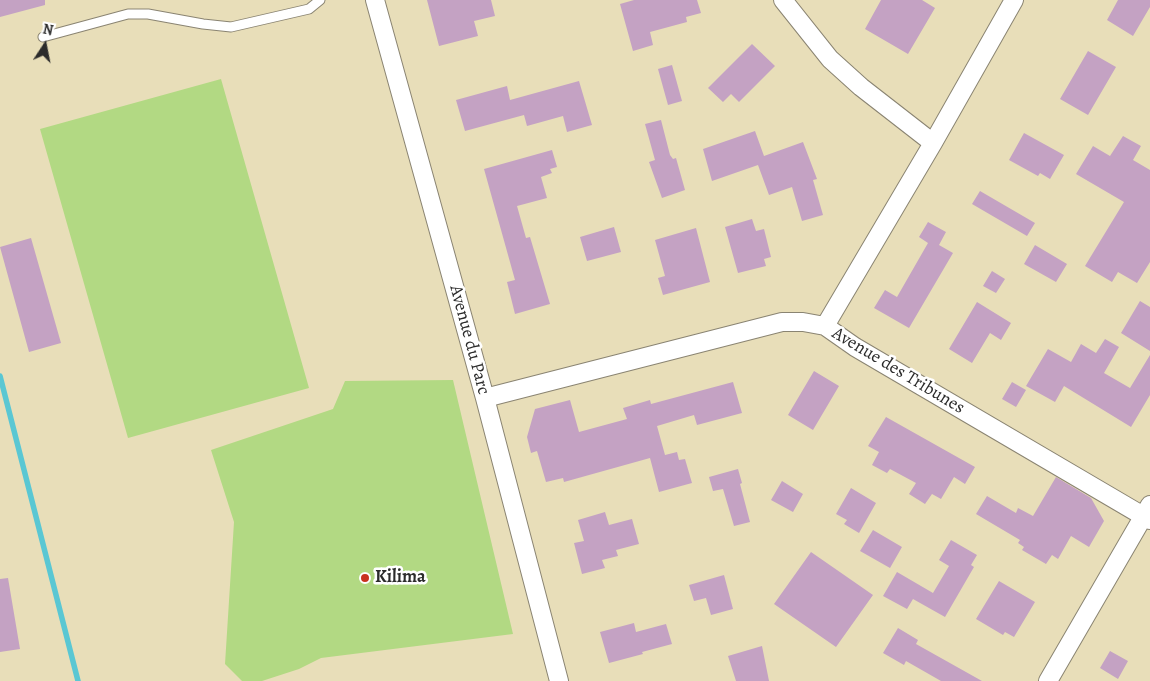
<!DOCTYPE html>
<html>
<head>
<meta charset="utf-8">
<style>
	body { margin:0 }
	#map { position:relative; width:1150px; height:681px; overflow:hidden; background:#e8deb9; font-family:Alegreya,serif }
	canvas { display:block }
	.north { position:absolute; left:20px; top:20px; width:50px; height:50px; -webkit-text-stroke:4px #fff; paint-order:stroke; rotate:11deg; font-size:14px; font-weight:700; line-height:20px; text-align:center; color:#2b2b2b }
	.north::after { content:''; display:block; margin:auto; width:18px; height:22px; background:#2b2b2b; clip-path:polygon(50% 0,100% 100%,50% 72%,0 100%) }
</style>
</head>
<body>
<div id="map">
<canvas width="1150" height="681"></canvas>
<div class="north">N</div>
</div>
<script>
const context = document.querySelector('canvas').getContext('2d');
context.lineJoin = 'round';
function fill(path, color) {
  context.fillStyle = color;
  context.fill(path, 'evenodd');
}
function shape(rows) {
  const path = new Path2D();
  for (const r of rows) {
    path.moveTo(r[0], r[1]);
    for (let i = 2; i < r.length; i += 2) path.lineTo(r[i], r[i + 1]);
  }
  return path;
}
function strokePath(path, color, width, dash) {
  context.strokeStyle = color;
  context.lineWidth = width;
  context.lineCap = dash ? 'butt' : 'round';
  context.setLineDash(dash || []);
  context.stroke(path);
}
function write(font, color, halo, rows, align = 'center') {
  context.font = font + ' Alegreya,serif';
  context.lineWidth = 5;
  context.setLineDash([]);
  context.textBaseline = 'middle';
  context.strokeStyle = halo;
  context.fillStyle = color;
  for (const [text, x, y, turn = 0] of rows) {
    context.save();
    context.translate(x, y);
    context.rotate((+turn || 0) * Math.PI / 180);
    context.textAlign = isNaN(turn) ? turn : align;
    if (halo) context.strokeText(text, 0, 0);
    context.fillText(text, 0, 0);
    context.restore();
  }
}
fill(shape([
	[221,79,309,388,128,438,40,129],
	[453,380,513,634,321,658,299,669,262,681,242,681,225,664,234,522,211,450,333,409,345,381]
]), '#b2d983');
strokePath(shape([
	[0,376,78,681]
]), '#5ac7d3', 5.5);
fill(shape([
	[0,0,45,0,45,5,0,17],
	[427,0,491,0,495,16,474,21,478,36,439,46],
	[634,0,697,0,701,13,686,17,687,22,650,32,653,45,633,51,620,4],
	[881,0,922,0,935,8,908,54,865,29],
	[1118,0,1150,0,1150,7,1133,36,1107,20],
	[752,44,775,66,739,102,731,94,723,102,708,88],
	[1088,51,1116,67,1088,115,1060,99],
	[672,65,682,101,668,105,658,69],
	[579,81,592,125,567,132,563,116,527,126,524,115,465,131,456,100,507,86,510,100],
	[661,120,670,155,673,159,676,158,685,190,662,198,649,162,655,160,645,124],
	[755,131,764,156,803,142,817,179,813,180,823,215,802,221,792,187,769,195,758,165,712,181,703,149],
	[1024,133,1064,155,1050,179,1040,173,1038,176,1009,160],
	[1123,136,1141,146,1133,160,1150,170,1150,262,1137,283,1118,272,1112,282,1085,266,1124,202,1076,174,1093,146,1110,156],
	[552,150,557,167,550,169,552,173,541,177,547,198,517,206,526,238,530,237,550,304,515,314,507,282,515,280,484,169],
	[980,191,1035,223,1027,236,972,204],
	[752,219,756,231,764,229,771,257,764,259,766,266,738,273,725,227],
	[928,222,946,232,939,245,953,253,909,328,874,308,885,290,897,297,928,243,919,237],
	[614,227,621,252,587,261,580,237],
	[696,228,710,282,663,295,658,278,665,276,655,240],
	[31,238,61,343,29,352,0,247],
	[1035,245,1067,264,1056,282,1024,264],
	[992,271,1005,279,996,293,983,286],
	[1140,301,1150,307,1150,351,1121,333],
	[977,302,1011,323,1001,340,990,333,972,363,949,349],
	[1105,339,1119,347,1104,373,1130,388,1150,355,1150,395,1131,427,1064,386,1055,402,1026,386,1048,349,1071,362,1081,344,1096,353],
	[814,371,839,386,813,430,788,415],
	[733,382,742,413,697,425,694,415,657,426,665,455,677,452,679,460,685,459,692,483,659,492,650,458,564,482,563,478,546,482,537,451,531,453,527,437,535,409,570,400,579,432,627,419,623,408,650,400,651,404],
	[1012,382,1026,390,1016,407,1002,399],
	[886,417,975,467,965,484,954,477,941,499,932,494,925,504,909,494,916,483,890,469,887,473,872,465,879,452,868,446],
	[738,469,742,483,740,484,750,522,734,526,723,489,713,491,709,477],
	[1056,477,1091,498,1104,521,1089,547,1071,536,1058,559,1052,555,1046,564,1022,550,1024,547,1018,543,1020,540,976,514,987,496,1016,513,1018,508,1033,516],
	[782,481,803,494,793,512,771,500],
	[851,488,876,503,859,533,844,524,847,520,836,514],
	[605,512,609,525,632,519,639,544,616,550,618,556,602,560,605,568,582,574,574,543,584,541,578,520],
	[873,530,902,547,890,568,860,551],
	[951,540,977,555,971,565,974,567,945,617,913,599,907,609,883,596,897,572,933,593,949,566,939,560],
	[811,552,873,595,836,647,774,604],
	[724,575,733,609,711,615,706,598,694,601,689,585],
	[8,578,20,649,0,652,0,579],
	[999,581,1035,602,1014,637,1005,632,1003,635,976,619],
	[634,623,636,632,666,624,672,644,642,652,643,654,609,663,600,632],
	[898,628,918,640,916,644,982,681,941,681,906,661,904,665,883,653],
	[762,646,769,681,736,681,728,656],
	[1110,651,1128,661,1118,679,1100,668]
]), '#c4a2c3');
const service = shape([
	[43,37,128,14,148,14,203,24,231,27,309,9,320,0]
]);
const minor = shape([
	[375,0,485,398,559,681],
	[783,0,830,59,861,87,933,143],
	[825,326,933,143,1014,0],
	[485,398,782,322,803,322,825,326,855,347,1150,520],
	[1048,681,1150,505]
]);
strokePath(service, '#8a8472', 11);
strokePath(minor, '#8a8472', 20);
strokePath(service, '#fff', 9);
strokePath(minor, '#fff', 18);
for (const [x, y, r, color] of [
	[365,578,5,"#c8321e"]
]) {
  const dot = new Path2D();
  dot.arc(x, y, r, 0, 2 * Math.PI);
  context.fillStyle = color;
  context.fill(dot);
  strokePath(dot, '#fff', 2);
}
write('18px', '#2b2b2b', '#fff', [
	["Avenue du Parc",469,340,75],
	["Avenue des Tribunes",898,371,31]
]);
write('bold 18px', '#2b2b2b', '#fff', [
	["Kilima",375,578]
], 'left');
</script>
</body>
</html>
